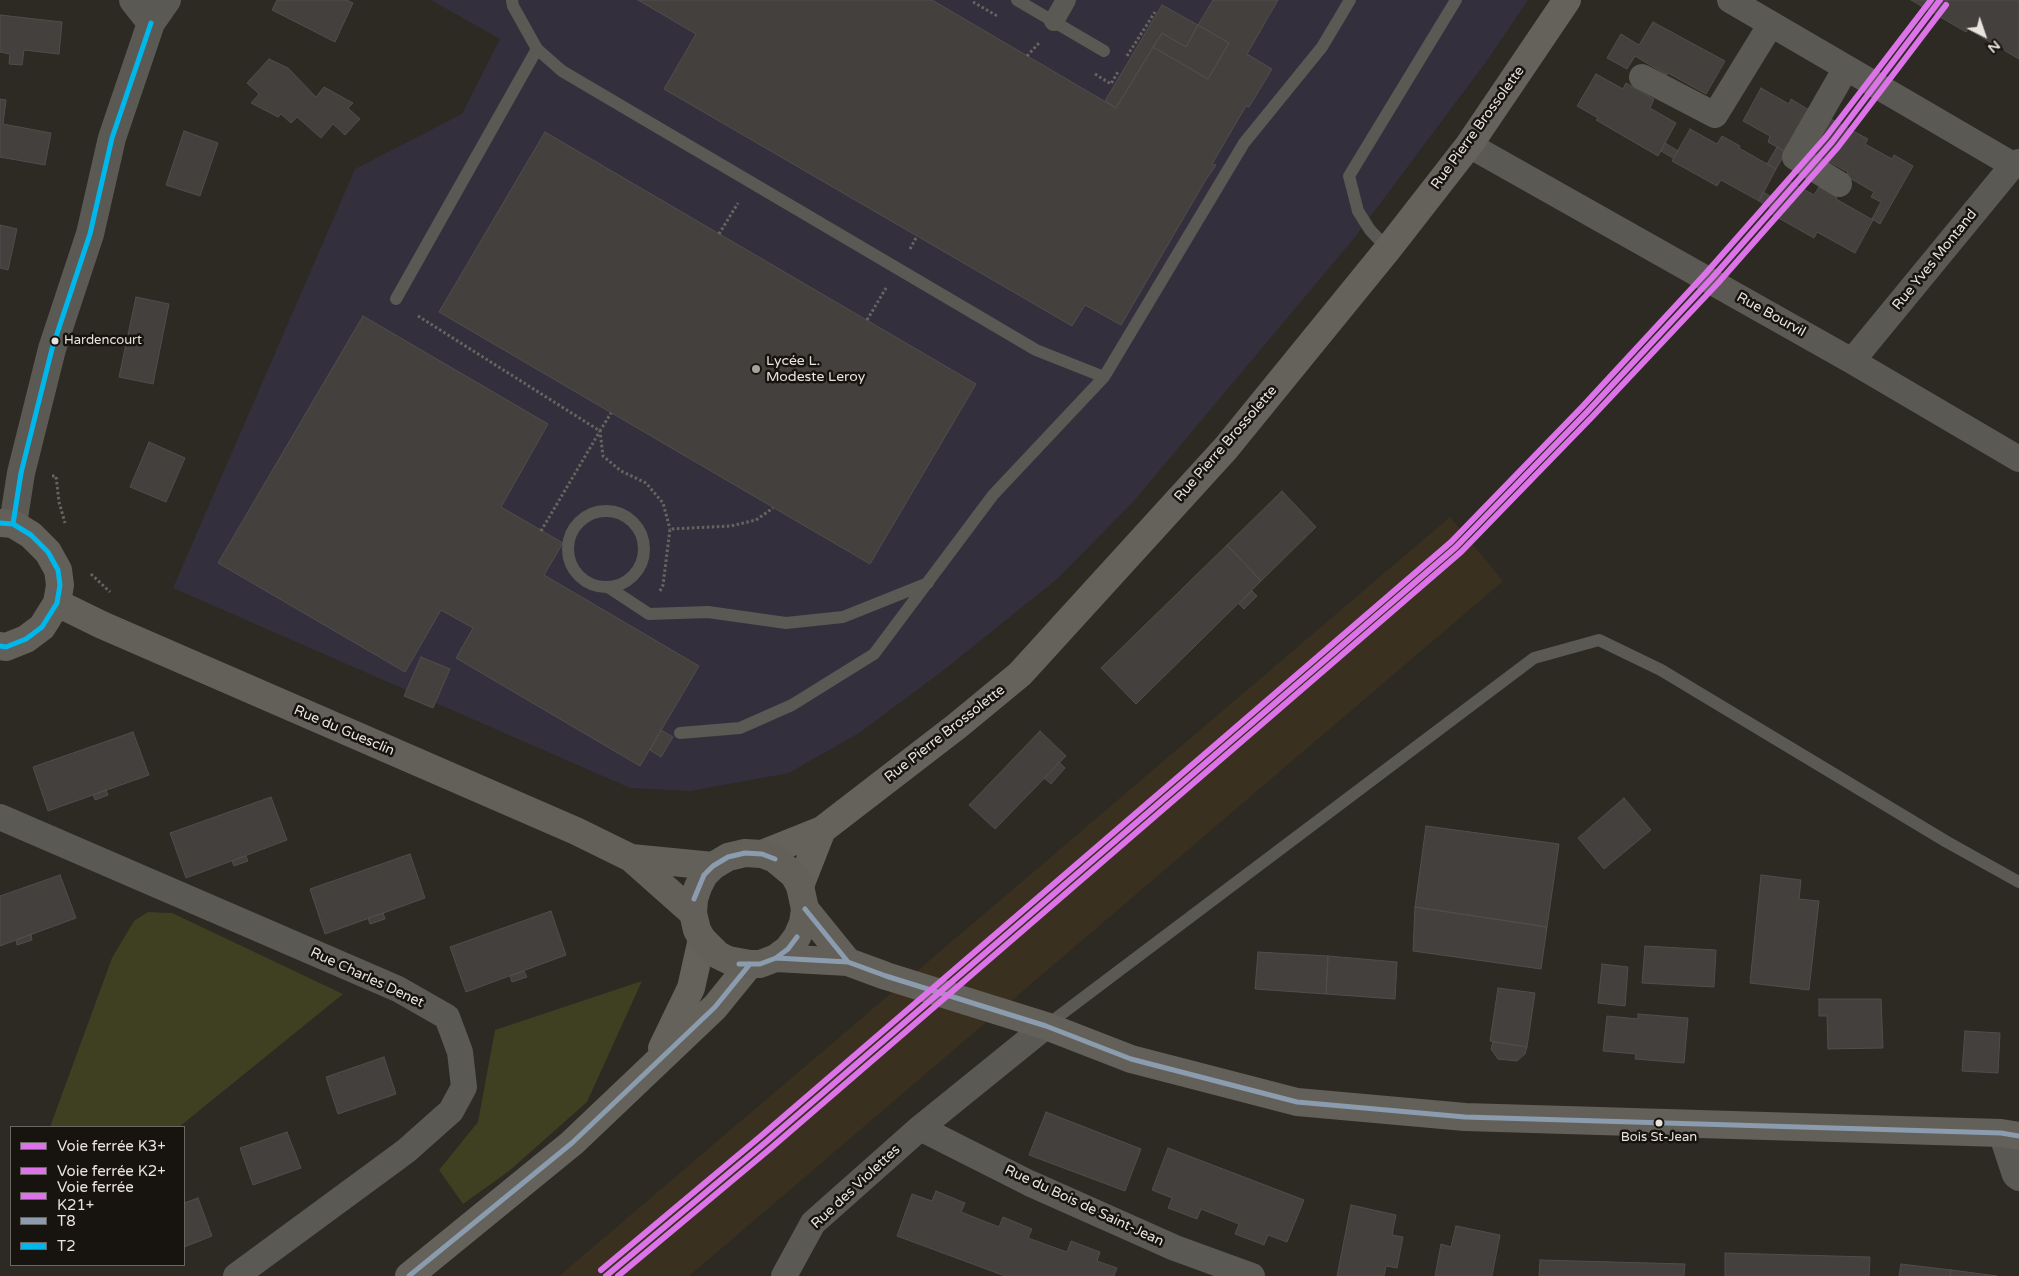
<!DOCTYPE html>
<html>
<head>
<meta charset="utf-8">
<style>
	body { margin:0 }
	#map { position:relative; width:2019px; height:1276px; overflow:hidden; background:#2d2923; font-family:"Varela Round",sans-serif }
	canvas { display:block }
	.legend { position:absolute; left:10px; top:1126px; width:175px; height:140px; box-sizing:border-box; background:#17130f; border:1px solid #6b6661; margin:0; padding:6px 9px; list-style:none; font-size:15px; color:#e8e3dc }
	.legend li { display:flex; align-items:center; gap:10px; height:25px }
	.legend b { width:25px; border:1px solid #6b6661 }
	.north { position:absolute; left:1959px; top:10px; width:50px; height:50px; -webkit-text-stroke:4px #17130f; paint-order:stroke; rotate:139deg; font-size:14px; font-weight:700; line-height:20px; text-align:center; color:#e8e3dc }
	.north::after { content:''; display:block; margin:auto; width:18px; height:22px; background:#e8e3dc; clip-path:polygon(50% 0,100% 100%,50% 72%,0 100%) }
</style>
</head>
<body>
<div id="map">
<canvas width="2019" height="1276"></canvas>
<ul class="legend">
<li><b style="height:6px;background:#dc73e8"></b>Voie ferrée K3+</li>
<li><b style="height:6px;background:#dc73e8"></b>Voie ferrée K2+</li>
<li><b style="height:6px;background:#dc73e8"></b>Voie ferrée K21+</li>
<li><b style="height:6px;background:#8a9cae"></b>T8</li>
<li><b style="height:6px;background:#00b7eb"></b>T2</li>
</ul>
<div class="north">N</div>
</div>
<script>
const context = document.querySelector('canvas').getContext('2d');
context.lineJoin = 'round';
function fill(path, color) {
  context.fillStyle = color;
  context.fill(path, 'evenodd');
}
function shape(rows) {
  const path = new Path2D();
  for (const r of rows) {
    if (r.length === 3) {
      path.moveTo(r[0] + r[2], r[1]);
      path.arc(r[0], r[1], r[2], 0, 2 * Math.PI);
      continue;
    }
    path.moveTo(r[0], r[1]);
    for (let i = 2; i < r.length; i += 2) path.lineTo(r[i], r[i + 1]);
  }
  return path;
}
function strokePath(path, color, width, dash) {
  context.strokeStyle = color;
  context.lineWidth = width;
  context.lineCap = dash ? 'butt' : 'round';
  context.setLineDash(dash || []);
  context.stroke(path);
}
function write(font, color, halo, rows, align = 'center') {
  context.font = font + ' "Varela Round",sans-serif';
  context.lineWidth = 5;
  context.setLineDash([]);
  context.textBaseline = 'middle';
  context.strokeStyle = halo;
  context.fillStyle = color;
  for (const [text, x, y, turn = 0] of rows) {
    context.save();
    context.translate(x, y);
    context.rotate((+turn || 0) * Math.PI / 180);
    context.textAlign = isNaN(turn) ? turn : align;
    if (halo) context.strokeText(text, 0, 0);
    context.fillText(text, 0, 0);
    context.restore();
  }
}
fill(shape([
	[1450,517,1503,581,689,1276,559,1276]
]), '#3a3020');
fill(shape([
	[431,0,1528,0,1486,62,1355,237,1133,502,1057,579,940,673,859,733,789,773,690,791,630,788,173,588,355,169,462,114,500,39]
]), '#342f3c');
fill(shape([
	[148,912,172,913,343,994,179,1127,50,1127,112,958,134,921],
	[642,981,587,1102,509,1171,463,1204,439,1170,478,1122,495,1030]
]), '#3e4021');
const building = shape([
	[277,0,347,0,353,3,335,42,272,10,277,0],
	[638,0,932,0,1116,108,1153,47,1208,79,1229,43,1198,25,1213,0,1278,0,1247,54,1272,69,1249,107,1246,106,1212,164,1216,165,1205,181,1121,325,1085,305,1072,326,664,89,696,34,638,0],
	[1911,0,2019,0,2019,59,1968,29,1966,32,1911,0],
	[1162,5,1198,25,1186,47,1162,33,1116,108,1105,101,1162,5],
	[0,15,62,22,59,54,24,50,22,65,9,64,10,54,0,52,0,15],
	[1653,22,1725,61,1706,94,1668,73,1667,75,1635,56,1627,69,1607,58,1621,34,1639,45,1653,22],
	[1198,25,1229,43,1208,79,1153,47,1162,33,1186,47,1198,25],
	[269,59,288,68,316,97,324,87,353,103,348,108,360,119,345,135,333,124,321,138,297,117,291,123,281,114,278,117,251,103,259,94,247,83,269,59],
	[1596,74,1623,89,1626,83,1654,99,1650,108,1676,123,1658,156,1596,120,1598,118,1577,106,1596,74],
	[1761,88,1789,104,1791,99,1809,110,1786,152,1768,142,1770,136,1743,121,1761,88],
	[0,99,6,100,3,124,51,133,45,165,0,157,0,99],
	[1829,118,1868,139,1865,144,1892,159,1894,155,1913,166,1880,224,1872,219,1881,202,1871,197,1874,192,1846,176,1848,172,1810,151,1829,118],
	[1690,129,1717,144,1722,136,1740,146,1739,148,1776,169,1759,201,1721,180,1717,186,1672,161,1690,129],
	[184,131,218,143,200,196,166,185,184,131],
	[545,132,976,384,870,564,439,312,545,132],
	[1665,143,1678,151,1673,158,1661,151,1665,143],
	[1777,147,1786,152,1776,169,1767,164,1777,147],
	[1787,180,1814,195,1819,187,1837,197,1836,199,1873,220,1855,253,1817,232,1814,238,1768,212,1787,180],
	[1763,192,1775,199,1771,208,1759,201,1763,192],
	[0,225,17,229,8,270,0,268,0,225],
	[136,297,169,304,153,384,119,377,136,297],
	[363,316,548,424,501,507,563,543,544,575,699,666,640,766,456,658,473,628,441,610,405,672,218,563,363,316],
	[149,442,185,458,166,502,130,487,149,442],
	[1282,491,1316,527,1261,581,1227,545,1282,491],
	[1227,545,1261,581,1136,704,1101,668,1227,545],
	[1252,591,1257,596,1244,609,1239,604,1252,591],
	[421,657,450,669,433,708,404,696,421,657],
	[661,730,673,737,661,757,650,750,661,730],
	[1040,731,1066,756,995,829,969,805,1040,731],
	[133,732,149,775,48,811,33,767,133,732],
	[1059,762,1065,768,1051,784,1044,778,1059,762],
	[106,790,108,795,95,800,93,795,106,790],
	[271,797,287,840,186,878,170,833,271,797],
	[1624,798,1651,830,1604,869,1578,838,1624,798],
	[1426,826,1559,844,1547,927,1415,907,1426,826],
	[410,854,425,898,325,934,310,889,410,854],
	[246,856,248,861,234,866,232,861,246,856],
	[60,875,76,918,0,946,0,896,60,875],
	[1761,875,1801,880,1799,899,1819,901,1809,990,1750,983,1761,875],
	[1415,907,1547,927,1541,969,1413,951,1415,907],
	[551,911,566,955,466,992,450,947,551,911],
	[383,913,385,919,370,924,368,918,383,913],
	[31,934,32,940,17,945,16,940,31,934],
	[1645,946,1716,950,1714,987,1642,983,1645,946],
	[1258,952,1328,956,1326,994,1255,989,1258,952],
	[1328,956,1397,962,1395,999,1326,994,1328,956],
	[1602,964,1628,967,1625,1006,1598,1003,1602,964],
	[524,971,527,977,512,982,510,976,524,971],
	[1498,988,1535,993,1527,1047,1490,1041,1498,988],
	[1819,999,1881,999,1883,1048,1828,1049,1827,1016,1819,1016,1819,999],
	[1638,1014,1688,1018,1684,1063,1635,1059,1636,1054,1603,1051,1607,1016,1638,1019,1638,1014],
	[1965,1031,2000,1033,1998,1073,1962,1071,1965,1031],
	[1493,1042,1527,1047,1525,1054,1517,1061,1498,1059,1491,1049,1493,1042],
	[384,1057,396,1094,338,1114,326,1077,384,1057],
	[1046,1112,1141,1149,1125,1191,1029,1155,1046,1112],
	[287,1132,301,1168,253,1185,240,1148,287,1132],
	[1168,1148,1304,1200,1287,1242,1268,1235,1264,1245,1235,1234,1239,1224,1201,1209,1197,1219,1168,1208,1172,1198,1152,1190,1168,1148],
	[936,1191,965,1203,961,1212,999,1227,1003,1217,1032,1229,1028,1238,1067,1252,1071,1241,1100,1252,1097,1261,1117,1268,1114,1276,1005,1276,897,1236,912,1194,932,1201,936,1191],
	[198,1198,212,1236,184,1247,184,1203,198,1198],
	[1351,1205,1396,1215,1392,1235,1403,1237,1397,1268,1386,1266,1384,1276,1337,1276,1351,1205],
	[1456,1226,1500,1235,1492,1276,1435,1276,1441,1244,1451,1247,1456,1226],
	[1725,1253,1870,1257,1869,1276,1725,1276,1725,1253],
	[1540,1260,1685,1264,1684,1276,1539,1276,1540,1260],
	[1901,1264,1951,1270,1950,1276,1899,1276,1901,1264],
	[1951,1270,1997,1276,1950,1276,1951,1270]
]);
fill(building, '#44403e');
strokePath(building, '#514d4c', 1);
strokePath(shape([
	[973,2,999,17],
	[1027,56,1039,43],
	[1127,56,1155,12],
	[1095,74,1111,84,1119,70],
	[719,234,738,203],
	[910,249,917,236],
	[418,316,600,431,611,413],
	[867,320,886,288],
	[52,476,56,476,59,502,65,523],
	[541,531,600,431,603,456,621,471,646,483,663,503,670,529],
	[91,574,110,592],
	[660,591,663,585,670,529,731,526,756,520,773,508]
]), '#686560', 3, [2.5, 2.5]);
strokePath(shape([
	[512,0,513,6,537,49,562,71,1036,350,1104,377],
	[1017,0,1104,51],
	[1388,249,1370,230,1358,211,1349,176,1456,0],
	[396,299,537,49],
	[606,549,38],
	[608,587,649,614,708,612,786,623,843,617,928,583],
	[680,733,740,728,792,705,874,654,993,495,1104,377,1244,143,1322,47,1350,0],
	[1047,1025,1534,658,1599,640,1661,670,1947,842,2019,882]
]), '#5a5953', 12);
strokePath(shape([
	[1054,21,1066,0]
]), '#5a5953', 20);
strokePath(shape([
	[1730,0,2013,165],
	[1642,77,1715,115,1771,24],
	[1469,145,1852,361,2019,459],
	[1839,184,1795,157,1846,68],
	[1852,361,2013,165,2019,162],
	[0,817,398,989,447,1017,460,1052,464,1087,451,1111,406,1151,236,1276],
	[920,1128,1029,1183,1175,1248,1252,1276],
	[2001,1133,2015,1175,2019,1178],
	[784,1276,813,1223,920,1128,1046,1026]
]), '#5a5953', 26);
strokePath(shape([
	[133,0,151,23],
	[13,524,21,473,52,349,90,234,112,138,151,23,167,0]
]), '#5a5953', 28);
strokePath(shape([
	[762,854,822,830,957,726,1020,674,1226,448,1388,249,1469,145,1567,0],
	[800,886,822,830],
	[662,1048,691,988,702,939],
	[409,1276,572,1143,715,1007,750,964]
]), '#65625b', 28);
strokePath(shape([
	[0,523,13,524,31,535,48,552,58,570,60,585,57,603,42,627,26,639,6,647,0,646],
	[57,603,102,625,576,831,631,858,693,913],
	[631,858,713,866],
	[805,909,848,962],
	[776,958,788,949,797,937,803,923,805,909,800,886,794,875,775,859,762,854,745,853,728,857,713,866,704,875,698,887,694,899,693,913,697,930,702,939,718,955,728,960,750,964,760,964,776,958,848,962,886,976,1046,1026,1131,1059,1297,1102,1465,1117,2001,1133,2019,1136]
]), '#636059', 28);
strokePath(shape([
	[694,899,704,875,713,866,728,857,745,853,762,854,775,859],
	[805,909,848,962,875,972],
	[776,958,848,962,886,976,1046,1026,1131,1059,1297,1102,1465,1117,2001,1133,2019,1136],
	[739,964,760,964,776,958,788,949,797,937],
	[409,1276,572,1143,715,1007,750,964]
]), '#8a9cae', 5);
strokePath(shape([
	[0,523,13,524,31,535,48,552,58,570,60,585,57,603,42,627,26,639,6,647,0,646],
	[13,524,21,473,52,349,90,234,112,138,151,23]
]), '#00b7eb', 5);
strokePath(shape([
	[606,1276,766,1142,1456,547,1587,412,1712,278,1832,142,1940,0]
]), '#dc73e8', 6);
strokePath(shape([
	[618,1276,771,1148,1461,552,1592,417,1718,283,1838,147,1946,5]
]), '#dc73e8', 6);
strokePath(shape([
	[601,1270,761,1136,1451,542,1582,407,1706,273,1826,137,1931,0]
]), '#dc73e8', 6);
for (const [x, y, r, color] of [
	[55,341,4.5,"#e8e3dc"],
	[756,369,5,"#a7a29b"],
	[1659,1123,4.5,"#e8e3dc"]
]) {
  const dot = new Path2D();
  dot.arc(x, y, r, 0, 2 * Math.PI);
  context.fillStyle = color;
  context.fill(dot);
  strokePath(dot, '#17130f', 2);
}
write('13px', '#e8e3dc', '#17130f', [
	["Hardencourt",64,341],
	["Bois St-Jean",1659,1138,"center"]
], 'left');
write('14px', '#e8e3dc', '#17130f', [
	["Rue Pierre Brossolette",1478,128,-54],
	["Rue Yves Montand",1935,260,-51],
	["Rue Bourvil",1771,315,29],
	["Rue Pierre Brossolette",1226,444,-49],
	["Rue du Guesclin",344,731,23],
	["Rue Pierre Brossolette",945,734,-38],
	["Rue Charles Denet",367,978,25],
	["Rue des Violettes",856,1187,-43],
	["Rue du Bois de Saint-Jean",1084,1206,25]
]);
write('14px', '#e8e3dc', '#17130f', [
	["Lycée L.",766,361],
	["Modeste Leroy",766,377]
], 'left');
</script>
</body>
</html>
